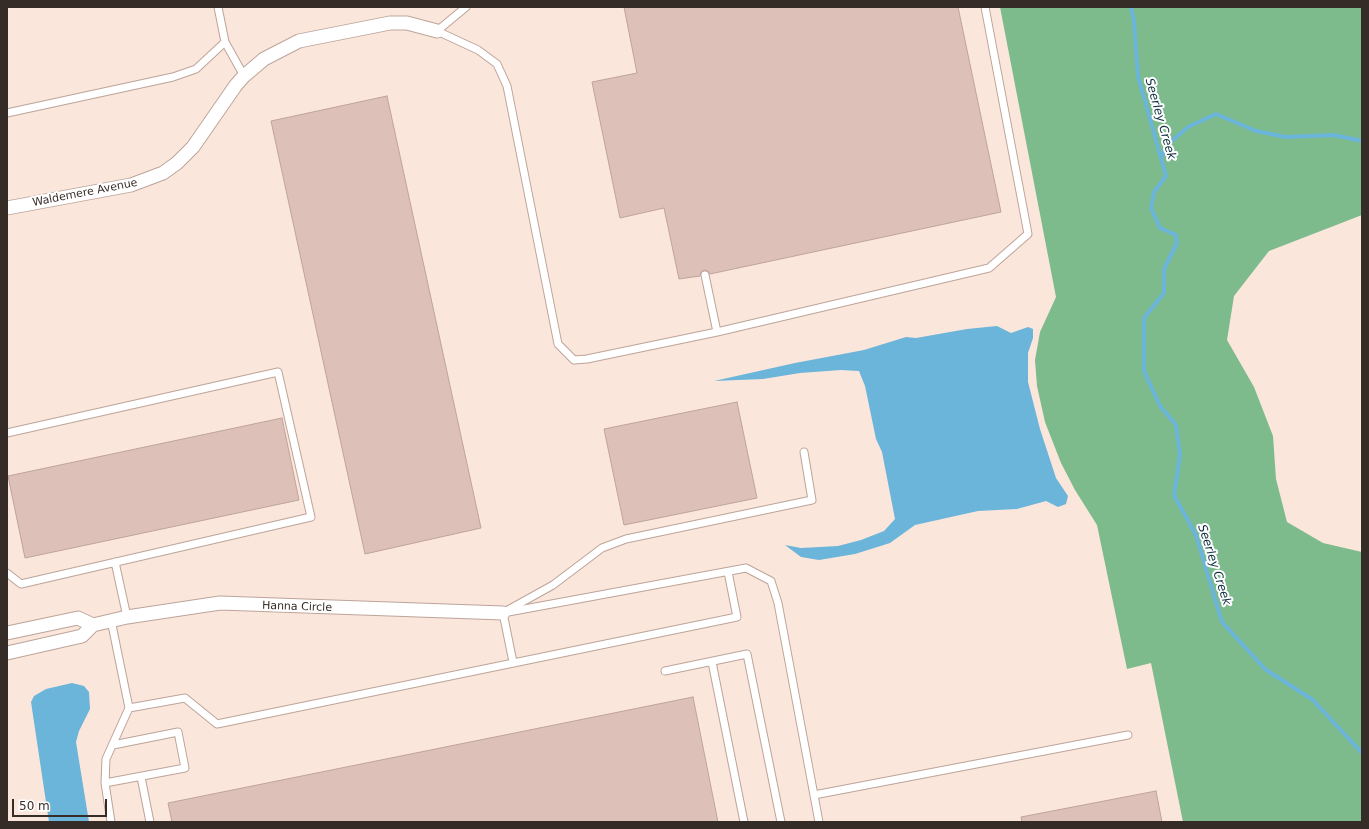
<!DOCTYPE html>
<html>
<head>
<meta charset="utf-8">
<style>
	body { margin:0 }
	#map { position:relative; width:1369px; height:829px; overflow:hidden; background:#fbe6dc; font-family:"DejaVu Sans",sans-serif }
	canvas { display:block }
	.frame { position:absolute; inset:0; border:8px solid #362c27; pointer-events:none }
	.scale { position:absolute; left:12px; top:799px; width:95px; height:18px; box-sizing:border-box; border:2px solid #362c27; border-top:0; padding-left:5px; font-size:12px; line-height:14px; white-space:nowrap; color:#362c27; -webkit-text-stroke:3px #fff; paint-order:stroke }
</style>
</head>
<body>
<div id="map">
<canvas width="1369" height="829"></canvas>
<div class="frame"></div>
<div class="scale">50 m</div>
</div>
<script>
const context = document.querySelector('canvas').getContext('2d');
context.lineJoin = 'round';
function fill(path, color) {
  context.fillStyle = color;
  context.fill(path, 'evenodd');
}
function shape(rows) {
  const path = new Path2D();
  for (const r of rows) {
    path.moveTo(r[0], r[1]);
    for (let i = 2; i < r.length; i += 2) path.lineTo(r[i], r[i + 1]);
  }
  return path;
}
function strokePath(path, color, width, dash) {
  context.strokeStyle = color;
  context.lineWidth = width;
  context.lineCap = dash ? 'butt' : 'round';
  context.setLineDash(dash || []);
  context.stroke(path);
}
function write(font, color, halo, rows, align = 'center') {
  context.font = font + ' "DejaVu Sans",sans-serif';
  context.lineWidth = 4;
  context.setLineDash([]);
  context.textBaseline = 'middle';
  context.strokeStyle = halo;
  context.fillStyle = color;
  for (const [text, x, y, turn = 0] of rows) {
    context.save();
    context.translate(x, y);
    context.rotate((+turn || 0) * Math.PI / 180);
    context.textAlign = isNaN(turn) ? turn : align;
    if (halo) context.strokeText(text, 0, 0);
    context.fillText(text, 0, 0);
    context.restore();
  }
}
fill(shape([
	[1000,7,1362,7,1362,215,1269,251,1234,296,1227,340,1254,387,1273,436,1276,479,1287,522,1323,543,1362,552,1362,822,1183,822,1151,663,1127,669,1097,525,1075,490,1061,463,1045,422,1037,386,1035,360,1040,332,1056,297]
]), '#7dba8c');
fill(shape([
	[997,326,1011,333,1028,327,1033,329,1033,338,1028,353,1028,382,1040,429,1056,478,1068,496,1066,504,1058,507,1046,501,1017,509,978,511,915,525,890,543,855,554,819,560,801,557,785,545,801,548,838,546,861,540,884,531,895,519,882,452,876,439,865,386,859,371,841,370,800,373,763,379,714,381,795,363,864,350,906,337,916,338,967,329],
	[72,683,84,686,89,692,90,709,79,731,76,742,89,822,49,822,31,702,34,696,46,689]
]), '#6bb4da');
strokePath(shape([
	[1131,7,1134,22,1138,76,1166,176,1154,192,1151,208,1160,228,1176,235,1177,243,1164,269,1164,293,1144,318,1144,371,1160,406,1176,425,1180,455,1174,495,1196,535,1222,622,1265,669,1313,700,1362,753],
	[1161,159,1167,145,1188,127,1216,114,1256,131,1286,137,1334,135,1362,141]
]), '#6bb4da', 4);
const building = shape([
	[624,7,958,7,1001,212,710,274,708,271,704,270,701,272,700,276,679,279,664,208,620,218,592,82,637,73,624,7],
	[387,96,481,528,365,554,271,121,387,96],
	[737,402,757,498,624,525,604,429,737,402],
	[282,418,299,500,25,558,8,476,282,418],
	[693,697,718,822,172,822,168,803,693,697],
	[1156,791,1162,822,1022,822,1021,817,1156,791]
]);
fill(building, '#ddc1b8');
strokePath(building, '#bea39a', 1);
const service = shape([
	[218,7,225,42,244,76],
	[466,7,437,31,478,50,497,64,507,86,558,344,574,360,587,359,717,332,989,268,1028,234,985,7],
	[7,113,173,77,196,69,225,42],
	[705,275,717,332],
	[7,433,278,372,311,517,21,584,7,573],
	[115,562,127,617],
	[508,610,553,585,602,548,626,539,812,500,804,452],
	[503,613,746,568,771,581,778,603,819,822],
	[503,613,513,662],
	[712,662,744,822],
	[665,671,747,654,781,822],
	[129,708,185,698,217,724,737,617,728,572],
	[141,777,150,822],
	[105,783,185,768,178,732,113,745],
	[814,795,1128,735],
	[111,822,105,783,106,759,129,708,111,620]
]);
const minor = shape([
	[7,208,131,185,163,173,177,163,193,147,236,85,244,76,264,59,299,41,390,23,407,23,437,31],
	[7,633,78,618,93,625],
	[7,653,82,636,93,625,127,617,220,603,503,613]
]);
strokePath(service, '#bda499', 9);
strokePath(minor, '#bda499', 15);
strokePath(service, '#fff', 7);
strokePath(minor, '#fff', 13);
write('11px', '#362c27', '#fff', [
	["Waldemere Avenue",85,193,-11],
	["Hanna Circle",297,607,2]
]);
write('italic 12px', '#0e2f40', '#fff', [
	["Seerley Creek",1160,119,74],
	["Seerley Creek",1214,565,72]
]);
</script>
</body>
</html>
